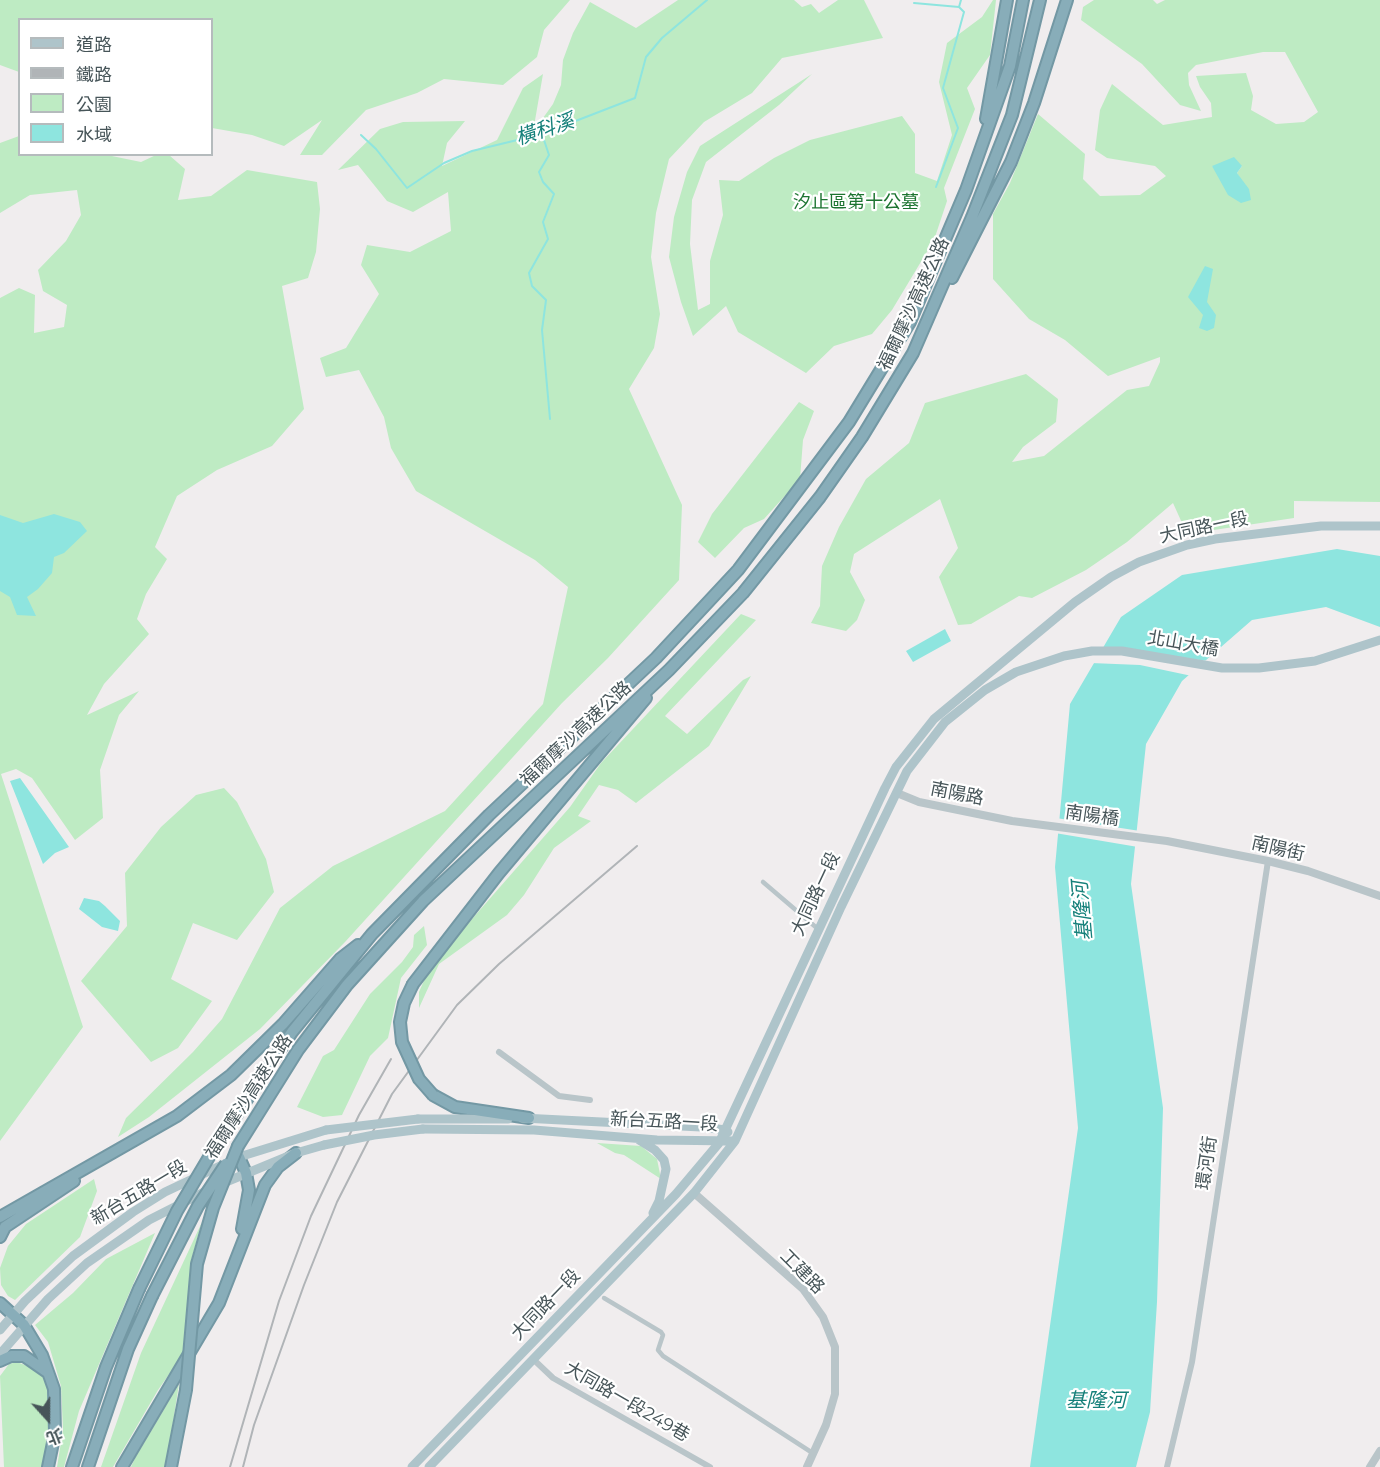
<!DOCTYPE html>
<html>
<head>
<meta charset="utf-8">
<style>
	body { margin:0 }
	#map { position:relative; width:1380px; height:1467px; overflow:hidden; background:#f0edee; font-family:Montserrat,"Noto Sans TC",sans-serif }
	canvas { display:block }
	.legend { position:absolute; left:18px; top:18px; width:195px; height:138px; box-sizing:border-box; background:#fff; border:2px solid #b5bbbd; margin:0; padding:8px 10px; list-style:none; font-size:18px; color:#475559 }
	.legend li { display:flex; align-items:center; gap:12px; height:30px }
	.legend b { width:30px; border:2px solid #b5bbbd }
	.north { position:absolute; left:18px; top:1389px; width:60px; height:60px; -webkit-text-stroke:4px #fff; paint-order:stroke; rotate:159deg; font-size:16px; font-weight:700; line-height:24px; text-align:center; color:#475559 }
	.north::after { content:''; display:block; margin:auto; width:21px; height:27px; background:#475559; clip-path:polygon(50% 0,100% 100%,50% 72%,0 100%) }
</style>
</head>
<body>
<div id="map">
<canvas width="1380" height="1467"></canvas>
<ul class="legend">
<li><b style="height:8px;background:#aec4ca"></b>道路</li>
<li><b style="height:8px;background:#b0b4b7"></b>鐵路</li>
<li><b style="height:16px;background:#beebc3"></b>公園</li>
<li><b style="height:16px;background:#8ee5df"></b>水域</li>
</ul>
<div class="north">北</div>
</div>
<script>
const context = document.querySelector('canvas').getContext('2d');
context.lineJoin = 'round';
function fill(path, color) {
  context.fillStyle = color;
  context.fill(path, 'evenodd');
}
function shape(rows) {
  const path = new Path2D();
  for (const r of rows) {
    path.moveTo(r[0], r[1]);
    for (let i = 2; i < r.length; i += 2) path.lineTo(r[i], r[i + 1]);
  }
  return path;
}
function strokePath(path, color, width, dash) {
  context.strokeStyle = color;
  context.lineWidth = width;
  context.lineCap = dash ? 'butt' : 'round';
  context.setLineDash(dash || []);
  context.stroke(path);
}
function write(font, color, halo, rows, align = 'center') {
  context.font = font + ' Montserrat,"Noto Sans TC",sans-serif';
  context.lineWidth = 4.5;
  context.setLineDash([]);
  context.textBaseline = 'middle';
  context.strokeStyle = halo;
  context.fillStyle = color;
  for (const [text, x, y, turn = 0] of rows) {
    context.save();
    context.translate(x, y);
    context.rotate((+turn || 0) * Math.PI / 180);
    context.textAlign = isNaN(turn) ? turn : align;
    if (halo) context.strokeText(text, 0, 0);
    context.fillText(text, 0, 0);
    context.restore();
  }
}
fill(shape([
	[0,0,570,0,544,30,537,57,503,85,444,79,417,93,366,110,322,155,300,155,322,120,284,146,252,135,212,128,212,20,20,20,19,72,0,65],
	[678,0,794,0,802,7,811,4,819,13,838,0,864,0,883,38,782,58,752,93,704,122,669,159,656,213,651,257,660,314,654,348,629,389,682,505,679,580,608,658,562,703,345,942,260,1029,149,1117,118,1137,126,1118,193,1052,222,1019,280,908,333,866,445,811,543,704,568,587,535,560,416,491,391,448,384,417,359,370,326,377,320,358,346,348,379,294,361,265,367,245,410,252,451,231,448,192,413,212,387,201,358,165,338,170,380,129,403,122,465,121,447,143,442,166,497,140,523,88,543,74,533,132,553,104,561,85,563,60,573,33,590,2,636,28],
	[993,0,996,0,990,55,967,88,975,109,944,188,947,201,934,240,892,310,872,334,834,346,806,373,738,332,726,306,693,336,681,302,669,257,674,217,687,172,700,146,812,74,779,105,706,162,692,200,690,244,698,310,710,304,710,261,723,215,719,180,739,181,774,158,810,140,902,116,915,134,915,173,937,181,952,135,939,82,947,43,982,17],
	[1094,0,1153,0,1157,4,1165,0,1380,0,1380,502,1294,501,1294,518,1187,534,1173,503,1127,542,1086,570,1032,598,1019,596,971,624,958,625,939,577,958,548,940,499,854,554,850,572,865,600,857,620,846,631,811,623,820,606,822,566,839,527,866,479,909,443,925,403,1026,374,1058,399,1056,422,1023,447,1012,462,1044,456,1127,390,1149,386,1160,362,1160,357,1108,376,1065,340,1029,319,993,279,993,214,1010,183,1038,114,1085,154,1083,179,1100,196,1140,195,1166,176,1155,166,1107,158,1095,150,1100,110,1112,84,1163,125,1212,117,1211,103,1200,87,1196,76,1246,73,1253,96,1251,110,1276,124,1304,122,1318,112,1285,52,1263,52,1196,65,1188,73,1189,85,1201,111,1180,105,1142,64,1081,20,1083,7],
	[1212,166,1242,166,1237,173,1250,200],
	[19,136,20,154,107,155,141,162,156,155,169,155,185,169,178,200,211,196,247,170,317,182,320,209,316,252,308,278,282,286,304,409,272,446,217,470,177,496,155,547,167,559,146,594,137,619,149,634,104,684,87,715,139,691,119,715,100,770,103,818,75,840,32,778,16,769,1,774,83,1027,0,1141,0,298,19,288,35,295,34,333,64,327,67,305,43,291,38,270,66,241,81,215,77,190,30,195,0,213,0,143],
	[799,402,814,411,803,440,800,479,764,519,744,528,715,558,698,542,712,514],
	[741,614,756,620,665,716,687,734,743,680,751,676,709,746,636,803,618,790,599,785,578,816,591,821,554,848,524,895,507,915,439,964,419,1008,419,992,430,967,570,807,601,763],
	[224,788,237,802,266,859,274,892,237,940,193,923,171,979,212,1001,178,1048,151,1062,81,981,127,926,125,873,161,827,196,795],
	[424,926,427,945,401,978,388,1038,370,1056,342,1115,323,1117,297,1107,323,1056,334,1050,370,994,402,962,413,947,414,935],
	[597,1143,641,1146,657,1159,661,1179,624,1155,615,1153],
	[94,1179,97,1191,80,1237,15,1300,8,1296,1,1285,0,1268,8,1246,26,1224],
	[202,1222,191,1261,186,1350,158,1390,113,1467,101,1467,141,1353],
	[155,1233,79,1411,64,1467,57,1467,63,1430,61,1386,48,1342,35,1325,73,1293,106,1259],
	[17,1362,35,1369,44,1378,50,1396,49,1429,42,1467,4,1467,0,1376,9,1364],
	[179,1384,166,1467,131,1467,135,1458]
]), '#beebc3');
fill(shape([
	[1234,157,1242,166,1237,173,1249,189,1251,200,1241,203,1228,195,1212,166],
	[1205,266,1213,269,1207,302,1216,315,1214,328,1207,331,1199,328,1203,315,1188,297],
	[54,514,80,522,87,531,64,553,54,557,52,573,38,589,27,597,36,616,17,615,10,597,0,591,0,515,23,523],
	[1337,549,1380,556,1380,627,1326,607,1252,620,1182,681,1146,744,1131,884,1163,1108,1157,1302,1150,1412,1136,1467,1030,1467,1078,1128,1055,867,1070,704,1121,617,1182,575],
	[945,629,951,641,913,662,906,651],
	[20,778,69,847,55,853,43,864,10,781],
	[84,898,99,901,105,906,120,921,118,931,102,927,79,909]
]), '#8ee5df');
fill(shape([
	[1099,648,1209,661,1192,676,1140,665,1091,663],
	[1056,818,1140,831,1138,847,1055,833]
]), '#f0edee');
strokePath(shape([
	[914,3,959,7,961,0],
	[542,134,549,155,539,172,543,182,554,194,543,222,548,239,529,273,532,286,546,300,542,330,550,419],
	[361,135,376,149,407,188,444,163,472,151,542,134,635,98,646,57,662,38,707,0],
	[936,187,958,128,943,88,964,12,959,7]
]), '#8ee5df', 2);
const motorway = shape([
	[986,119,1007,0],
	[952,278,1011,162,1034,103,1067,0],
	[413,984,499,873,646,698],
	[433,1095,455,1107,529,1118],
	[238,1146,298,1050,347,985,423,901,669,670,743,593,820,497,862,437,913,353,972,217,1012,115,1040,0],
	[215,1147,292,1032,372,934,489,815,656,658,738,570,849,422,910,322,966,190,1010,66,1023,0],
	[239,1157,246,1173,249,1190,242,1229],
	[0,1217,177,1116,231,1075,283,1024,340,959,358,945],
	[0,1237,5,1227,74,1181],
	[0,1303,24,1325,42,1355,54,1389,55,1433,48,1467],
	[0,1361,11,1356,24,1356,47,1372],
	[72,1467,106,1367,139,1289],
	[88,1467,128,1349,152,1296],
	[122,1467,219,1303,265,1185,278,1167,296,1153],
	[171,1467,186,1390]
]);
strokePath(motorway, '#7398a4', 14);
strokePath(shape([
	[763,882,818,929],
	[604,1298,661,1332,663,1335,658,1350,663,1356,811,1452]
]), '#b9c5c9', 4.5);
strokePath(shape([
	[499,1052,559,1096,590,1100],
	[533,1359,553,1378,710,1467],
	[1167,1467,1192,1362,1268,861]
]), '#b9c5c9', 6);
strokePath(shape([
	[897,793,919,802,1012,821,1167,841,1268,861,1308,871,1380,896],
	[694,1193,803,1289,823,1317,835,1347,835,1394,826,1425,807,1467],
	[1370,1467,1380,1451]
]), '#b9c5c9', 8);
strokePath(shape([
	[522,1118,701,1127,726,1130,728,1132],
	[418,1119,508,1119],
	[423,1129,534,1130,657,1140,735,1141],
	[639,1140,655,1150,664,1160,666,1169,659,1201,653,1213],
	[221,1184,296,1153,324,1145],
	[0,1330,25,1301,73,1256,133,1212,165,1192,239,1157,326,1130],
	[0,1354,48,1299,87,1263,149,1220,208,1190],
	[412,1467,676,1194,719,1143,885,788,896,767,934,719,1075,602,1111,577,1139,562,1187,545,1215,539,1321,526,1380,526],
	[429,1467,694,1193,735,1141,841,907,907,771,945,722,985,690,1016,672,1064,656,1092,651,1122,651,1222,668,1259,668,1315,661,1380,640]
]), '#aec4ca', 9);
strokePath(motorway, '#88adb9', 10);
strokePath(shape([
	[230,1467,279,1301,311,1216,359,1115,391,1059],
	[243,1467,254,1425,304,1285,337,1202,392,1094,457,1005,499,964,637,846]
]), '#b0b4b7', 2);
const motorwayBridge = shape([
	[413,984,404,1003,400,1022,402,1042,419,1079,433,1095],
	[139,1289,177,1211,215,1147],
	[152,1296,198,1206,226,1164],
	[186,1390,197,1264,213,1208,238,1146]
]);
strokePath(motorwayBridge, '#7398a4', 14, []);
strokePath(shape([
	[326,1130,418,1119],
	[324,1145,374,1135,423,1129]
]), '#aec4ca', 9);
strokePath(motorwayBridge, '#88adb9', 10);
write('18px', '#1d7431', '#fff', [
	["汐止區第十公墓",856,203]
]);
write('18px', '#475559', '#fff', [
	["福爾摩沙高速公路",914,304,-65],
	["大同路一段",1204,528,-12],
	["北山大橋",1183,644,10],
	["福爾摩沙高速公路",576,734,-43],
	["南陽路",957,794,11],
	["南陽橋",1092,816,8],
	["南陽街",1278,849,13],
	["大同路一段",816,894,-65],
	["福爾摩沙高速公路",249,1097,-57],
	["新台五路一段",664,1122,3],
	["環河街",1207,1163,-82],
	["新台五路一段",139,1193,-31],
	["工建路",802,1272,45],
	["大同路一段",546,1305,-46],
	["大同路一段249巷",627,1402,30]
]);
write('italic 20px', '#15807a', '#fff', [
	["橫科溪",545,130,-18],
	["基隆河",1083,911,-95],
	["基隆河",1096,1401]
]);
</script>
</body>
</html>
